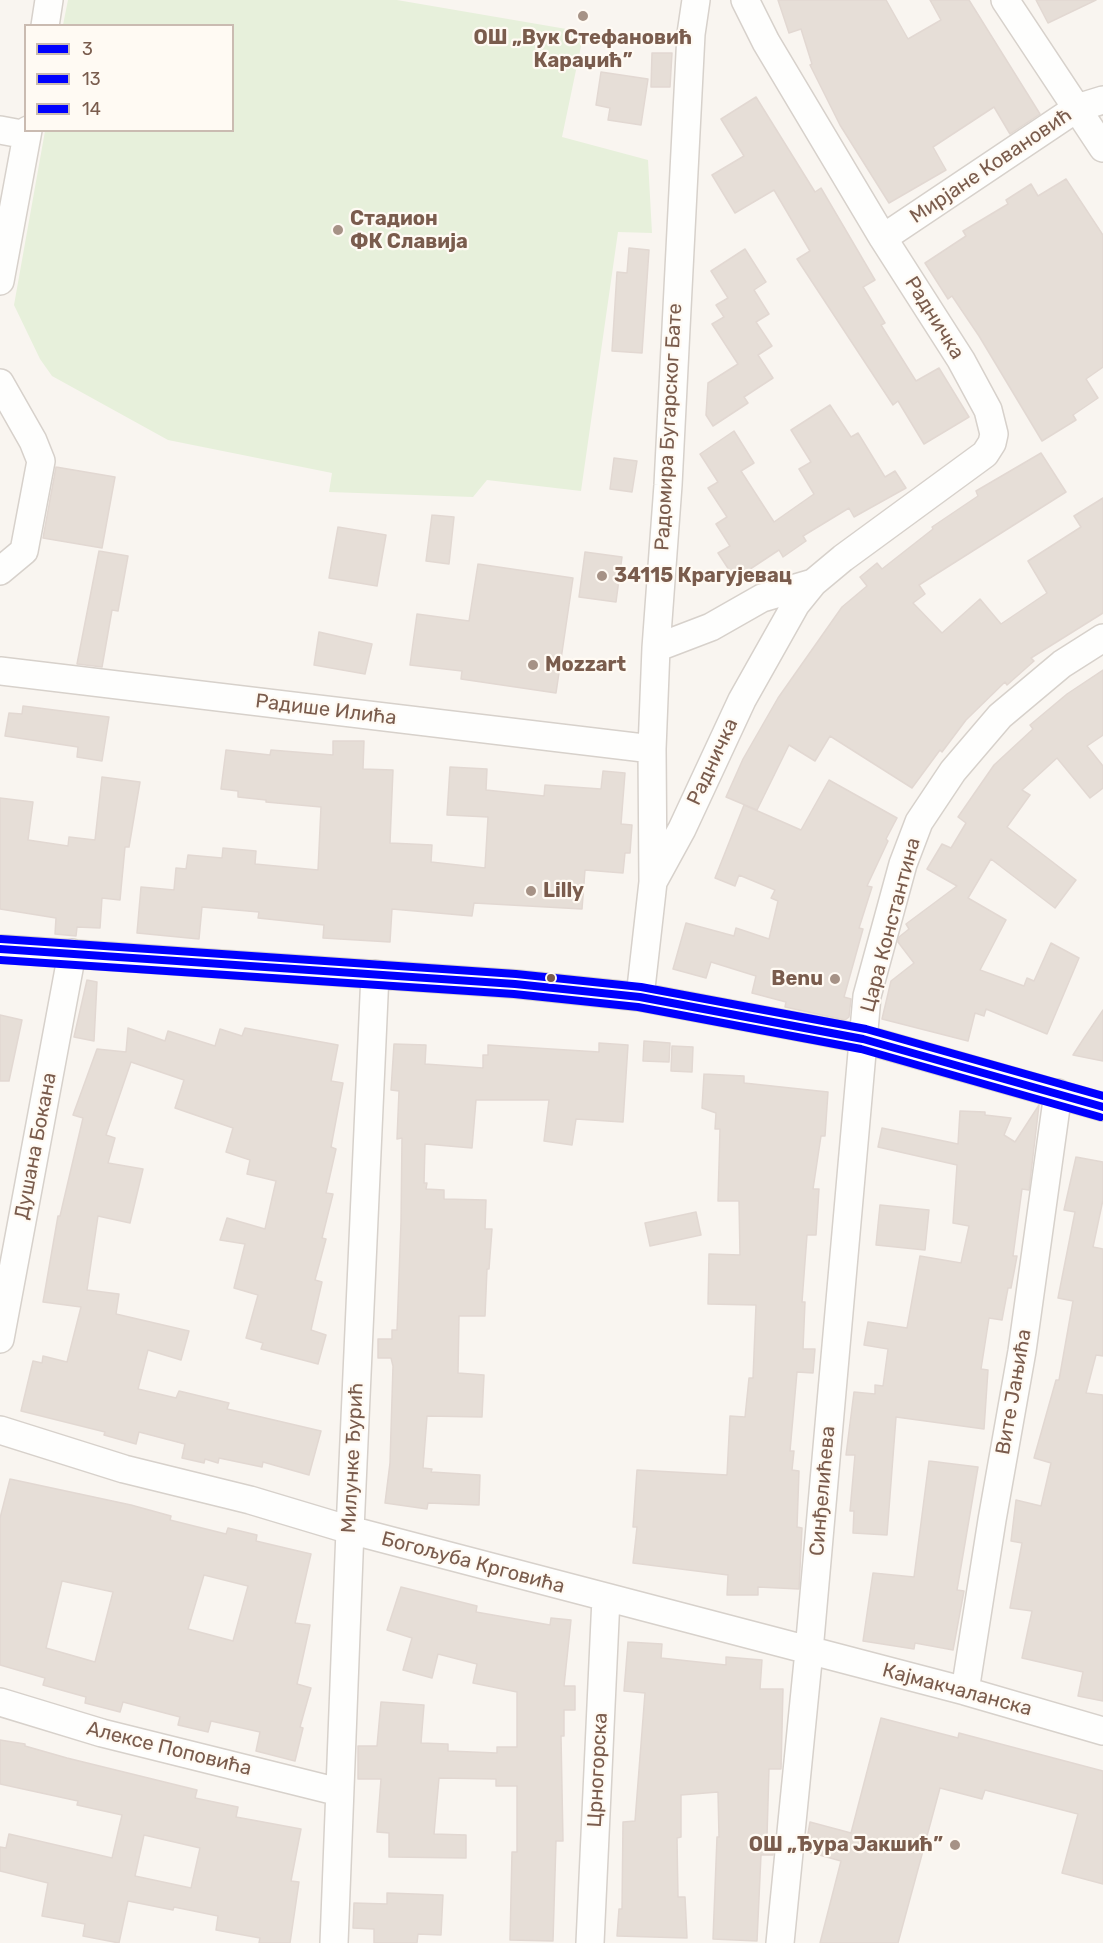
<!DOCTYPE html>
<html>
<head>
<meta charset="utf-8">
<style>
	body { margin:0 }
	#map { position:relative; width:1103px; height:1943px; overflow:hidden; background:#f9f5f0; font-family:Rubik,sans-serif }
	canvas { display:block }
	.legend { position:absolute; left:24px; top:24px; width:210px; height:108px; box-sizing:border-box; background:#fffaf3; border:2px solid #cabbb1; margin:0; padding:8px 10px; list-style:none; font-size:18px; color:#7a5c4d }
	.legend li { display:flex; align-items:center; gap:12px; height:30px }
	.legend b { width:30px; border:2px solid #cabbb1 }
</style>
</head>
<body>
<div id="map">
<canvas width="1103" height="1943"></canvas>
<ul class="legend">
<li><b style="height:8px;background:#00f"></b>3</li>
<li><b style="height:8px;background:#00f"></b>13</li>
<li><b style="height:8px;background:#00f"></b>14</li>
</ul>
</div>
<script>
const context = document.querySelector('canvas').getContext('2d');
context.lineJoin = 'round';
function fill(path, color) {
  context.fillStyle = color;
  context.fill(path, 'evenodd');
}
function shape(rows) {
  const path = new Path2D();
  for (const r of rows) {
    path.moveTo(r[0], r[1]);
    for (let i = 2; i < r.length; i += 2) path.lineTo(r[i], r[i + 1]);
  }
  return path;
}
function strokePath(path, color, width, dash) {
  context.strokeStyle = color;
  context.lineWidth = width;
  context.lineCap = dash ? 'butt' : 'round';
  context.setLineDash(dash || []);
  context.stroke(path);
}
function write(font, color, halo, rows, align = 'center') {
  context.font = font + ' Rubik,sans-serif';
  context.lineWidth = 4.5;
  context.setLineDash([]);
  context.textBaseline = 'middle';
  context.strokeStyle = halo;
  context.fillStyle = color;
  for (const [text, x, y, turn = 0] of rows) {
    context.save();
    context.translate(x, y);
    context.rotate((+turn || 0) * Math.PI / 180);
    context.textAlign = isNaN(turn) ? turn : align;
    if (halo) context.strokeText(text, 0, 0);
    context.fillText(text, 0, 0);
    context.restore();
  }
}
fill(shape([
	[68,0,397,0,584,32,562,137,648,160,652,233,618,232,581,491,487,480,473,497,329,492,332,473,168,440,52,376,40,359,14,305,45,131,232,130,232,26,63,25]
]), '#e7f0db');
const building = shape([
	[778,0,886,0,908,39,941,20,930,0,969,0,1040,114,1010,134,994,107,933,147,946,170,889,203,840,125,810,65,812,64,801,29,789,33,778,0],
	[1036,0,1096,0,1048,23,1036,0],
	[652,53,672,53,670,87,651,87,652,53],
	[601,72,648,79,641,125,608,120,610,108,596,105,601,72],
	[756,97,815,192,821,188,875,280,863,287,885,323,881,325,916,381,939,368,969,417,924,444,898,401,893,405,797,259,810,251,774,190,735,213,712,175,744,156,721,119,756,97],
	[1066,179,1103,235,1103,367,1086,379,1098,398,1073,415,1076,420,1042,441,979,336,952,296,948,299,925,263,966,236,963,231,1008,204,1006,200,1031,184,1038,196,1066,179],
	[629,248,649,250,642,353,612,351,617,272,627,273,629,248],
	[745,249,766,282,754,290,769,314,756,322,772,346,758,355,773,378,744,397,748,403,713,426,706,415,708,383,738,364,712,324,724,317,716,305,728,298,711,271,745,249],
	[830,405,851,437,858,433,885,477,895,471,906,488,854,517,849,508,803,536,806,541,783,557,779,550,735,579,718,553,730,546,716,524,727,517,708,488,718,482,700,454,734,431,754,463,741,471,774,522,814,494,799,469,811,462,791,430,830,405],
	[1041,453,1066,492,919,585,925,594,913,603,942,633,980,599,1001,624,1047,593,1028,561,1081,527,1074,516,1103,498,1103,613,1031,658,1034,661,1007,685,1005,682,966,720,942,752,940,750,912,788,830,736,815,761,789,745,757,810,726,797,743,759,778,698,842,607,867,586,860,577,877,563,882,569,933,529,932,527,978,496,976,491,1041,453],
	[614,458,637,461,632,492,610,489,614,458],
	[56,467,115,477,102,548,43,538,56,467],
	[432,515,454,517,449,564,426,561,432,515],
	[338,527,386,535,377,586,329,578,338,527],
	[99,551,128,556,118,611,112,610,102,667,77,664,99,551],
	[585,552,622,557,616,602,579,597,585,552],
	[478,564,573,578,556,693,461,679,462,671,410,665,417,614,469,621,478,564],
	[319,632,372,644,365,674,314,665,319,632],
	[1103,670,1103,735,1087,746,1103,766,1103,788,1090,798,1057,758,1022,790,1030,795,1007,827,1076,880,1055,908,991,859,968,898,1006,920,980,970,1024,986,1027,978,1034,981,1051,943,1079,958,1047,1034,986,1009,984,1016,975,1013,968,1041,882,1019,891,981,914,963,898,942,899,937,909,929,906,924,957,886,927,869,942,844,951,848,966,823,958,817,994,765,1033,729,1030,725,1067,694,1103,670],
	[23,706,109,717,102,761,77,757,78,747,5,736,9,713,22,714,23,706],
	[333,741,364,741,363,769,393,770,390,843,432,845,431,862,485,868,488,817,447,815,450,767,487,769,486,790,544,796,545,785,601,789,603,771,625,773,621,824,632,825,630,853,625,853,623,873,585,870,582,909,474,903,472,916,392,909,390,942,323,938,324,925,258,918,259,912,202,907,199,939,137,933,141,887,174,890,176,868,186,869,188,855,222,858,223,848,256,851,255,864,318,870,321,807,266,802,266,800,238,797,238,791,221,789,226,750,270,755,271,750,333,755,333,741],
	[102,777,140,782,129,847,125,847,120,900,102,898,100,928,77,927,76,936,55,934,56,918,0,909,0,798,33,802,28,840,68,846,69,837,95,840,102,777],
	[829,780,897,818,886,839,888,841,867,886,872,887,859,928,863,929,844,997,851,999,849,1017,845,1020,785,1007,786,1002,752,993,756,976,711,962,706,978,673,969,686,923,734,936,736,928,769,939,778,901,771,898,775,890,739,875,735,886,715,878,744,805,801,830,829,780],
	[87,980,97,982,94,1041,74,1037,87,980],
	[1103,1010,1103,1061,1073,1055,1084,1038,1103,1010],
	[0,1015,22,1020,9,1081,0,1081,0,1015],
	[128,1028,165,1041,168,1031,215,1046,220,1029,242,1036,245,1028,338,1045,331,1081,343,1083,331,1147,336,1149,326,1193,333,1194,322,1238,326,1239,315,1280,322,1282,311,1330,326,1335,318,1364,261,1349,263,1343,246,1338,258,1295,234,1288,245,1244,220,1240,227,1218,265,1229,276,1181,247,1174,250,1160,226,1152,233,1128,175,1108,184,1080,131,1062,106,1135,115,1138,108,1163,143,1169,130,1223,98,1216,87,1290,119,1294,116,1314,189,1331,181,1360,148,1350,138,1389,176,1398,179,1391,229,1403,227,1409,321,1431,309,1475,263,1462,262,1467,219,1458,218,1463,205,1459,204,1463,182,1458,185,1444,139,1432,136,1444,104,1435,105,1432,21,1411,33,1361,42,1363,43,1356,67,1362,81,1307,43,1302,58,1216,60,1216,83,1118,73,1115,97,1049,126,1052,128,1028],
	[644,1041,670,1043,669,1062,643,1061,644,1041],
	[599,1043,628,1045,623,1122,576,1119,572,1145,544,1141,549,1100,476,1100,472,1148,425,1144,424,1183,427,1183,426,1189,444,1190,444,1199,486,1200,485,1229,492,1229,489,1269,487,1269,485,1316,459,1316,458,1373,484,1375,482,1417,427,1416,423,1468,432,1469,431,1472,480,1475,479,1505,428,1503,427,1509,385,1503,390,1463,393,1366,391,1358,378,1358,378,1339,392,1339,392,1330,397,1330,401,1222,402,1138,397,1139,399,1091,391,1090,394,1044,426,1045,425,1064,483,1068,483,1055,488,1055,488,1045,599,1052,599,1043],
	[672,1046,693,1047,692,1072,671,1071,672,1046],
	[704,1074,744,1076,744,1083,828,1092,825,1136,821,1136,813,1189,819,1189,816,1235,807,1235,802,1302,805,1302,803,1349,815,1349,813,1373,797,1372,790,1451,794,1451,792,1470,799,1471,797,1527,802,1528,799,1589,758,1587,758,1595,727,1595,728,1575,633,1563,637,1527,633,1527,637,1470,727,1475,730,1416,745,1417,749,1378,753,1378,756,1305,708,1304,709,1254,740,1255,739,1201,718,1201,720,1129,715,1129,716,1113,702,1108,704,1074],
	[1039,1105,1029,1190,1022,1189,1013,1256,1017,1256,1011,1288,1008,1288,1002,1320,989,1318,981,1369,988,1370,984,1429,896,1417,887,1535,853,1533,854,1511,850,1511,855,1455,846,1455,854,1392,875,1394,875,1385,883,1386,888,1349,864,1345,868,1322,907,1328,920,1256,961,1263,969,1226,953,1223,957,1165,878,1147,882,1128,958,1144,960,1111,985,1112,985,1115,1011,1118,1004,1135,1015,1142,1039,1105],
	[1076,1157,1103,1162,1103,1200,1093,1247,1103,1249,1103,1356,1096,1355,1086,1393,1103,1395,1103,1701,1078,1696,1083,1672,1022,1658,1032,1611,1010,1608,1022,1543,1011,1541,1016,1500,1041,1506,1051,1463,1034,1458,1056,1380,1059,1380,1073,1301,1058,1298,1075,1212,1064,1210,1076,1157],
	[880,1205,929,1210,925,1250,876,1245,880,1205],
	[696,1212,701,1235,650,1246,645,1223,696,1212],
	[929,1461,978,1467,957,1590,964,1591,953,1650,915,1643,914,1649,863,1641,873,1573,914,1577,929,1461],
	[10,1479,131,1505,171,1516,170,1520,226,1534,228,1528,257,1535,256,1541,311,1554,295,1623,310,1625,297,1684,311,1688,300,1727,303,1728,295,1761,256,1751,260,1732,211,1721,208,1732,178,1725,180,1717,123,1702,120,1712,85,1703,86,1697,43,1685,45,1678,0,1665,0,1518,10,1479],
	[204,1575,248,1586,233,1641,188,1629,204,1575],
	[62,1581,113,1592,95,1662,46,1648,62,1581],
	[401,1587,477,1606,476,1612,550,1625,551,1618,571,1620,564,1686,575,1686,575,1710,564,1710,564,1736,561,1736,563,1841,556,1841,553,1941,510,1940,512,1852,517,1852,517,1786,496,1786,496,1779,439,1778,434,1834,466,1835,466,1858,389,1857,389,1833,377,1832,381,1779,358,1779,358,1746,377,1746,381,1702,424,1705,421,1743,448,1744,448,1751,497,1753,497,1747,517,1747,517,1692,473,1683,477,1664,438,1654,432,1678,403,1670,412,1638,387,1630,401,1587],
	[628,1642,662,1644,661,1658,726,1665,726,1657,762,1660,760,1689,783,1689,781,1769,769,1769,767,1836,775,1836,773,1855,761,1855,757,1941,713,1939,717,1837,719,1837,718,1792,681,1795,681,1837,677,1838,678,1897,685,1897,687,1938,617,1936,619,1909,622,1909,623,1822,635,1821,645,1693,624,1691,628,1642],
	[881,1718,958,1738,959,1733,1103,1771,1103,1884,1062,1873,1078,1814,985,1790,982,1799,940,1788,898,1943,820,1943,841,1861,805,1851,810,1822,851,1833,881,1718],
	[0,1740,25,1744,25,1746,67,1758,197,1790,195,1798,238,1807,236,1817,301,1829,291,1881,299,1882,290,1943,259,1943,260,1938,216,1930,218,1916,174,1907,173,1910,128,1901,119,1943,83,1936,85,1924,42,1916,48,1883,0,1871,0,1847,6,1848,9,1834,112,1858,122,1815,77,1805,78,1801,0,1784,0,1740],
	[144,1835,200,1848,191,1888,135,1876,144,1835],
	[387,1893,443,1895,441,1935,418,1934,417,1943,374,1943,374,1929,353,1928,354,1903,387,1904,387,1893]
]);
fill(building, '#e6ded7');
strokePath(building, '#e2d8d2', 1.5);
const minor = shape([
	[1005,0,1103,148],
	[45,26,49,0],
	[0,130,27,135],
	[883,238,1077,108,1103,100],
	[0,281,28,130],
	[0,383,33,441,41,461,24,551,0,571],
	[656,648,711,627,762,598,813,583],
	[0,671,652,749],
	[653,882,682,829,742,700,796,604,813,583,843,558,985,454,992,443,994,434,988,410,961,360,883,238,766,42,745,0],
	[0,949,515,984,640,997,863,1039,1103,1107],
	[640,997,653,882,652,749,656,648,668,485,691,34,696,0],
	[0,1339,72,953],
	[0,1430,124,1469,250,1500,350,1530,965,1691,1103,1731],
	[965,1691,992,1520,1022,1351,1058,1093],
	[0,1702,102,1733,339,1792],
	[334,1943,350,1530,375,974],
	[590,1943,606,1598],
	[780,1943,809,1651,867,996,903,864,919,822,953,771,1000,716,1062,664,1103,638]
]);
strokePath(minor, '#d7d1cb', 30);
strokePath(minor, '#fefefd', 27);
strokePath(shape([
	[0,949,515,984,640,997,863,1039,1103,1107]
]), '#00f', 8);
strokePath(shape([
	[0,960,514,994,638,1007,861,1049,1100,1117]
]), '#00f', 8);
strokePath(shape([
	[1,939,516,974,641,987,866,1029,1103,1096]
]), '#00f', 8);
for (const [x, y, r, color] of [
	[583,16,6,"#a69286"],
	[338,230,6,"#a69286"],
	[602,576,6,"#a69286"],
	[533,665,6,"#a69286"],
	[531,891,6,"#a69286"],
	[551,978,5,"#7a5c4d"],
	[835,979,6,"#a69286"],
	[955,1845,6,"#a69286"]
]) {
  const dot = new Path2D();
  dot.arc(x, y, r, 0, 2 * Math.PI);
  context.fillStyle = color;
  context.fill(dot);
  strokePath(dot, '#fffaf3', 2);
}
write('bold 20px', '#7a5c4d', '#fffaf3', [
	["ОШ „Вук Стефановић",583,38,"center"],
	["Караџић”",583,61,"center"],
	["Стадион",350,219],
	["ФК Славија",350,242],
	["34115 Крагујевац",614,576],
	["Mozzart",545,665],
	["Lilly",543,891],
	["Benu",823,979,"right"],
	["ОШ „Ђура Јакшић”",943,1845,"right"]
], 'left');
write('20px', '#7a5c4d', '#fffaf3', [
	["Мирјане Ковановић",991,166,-34],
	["Радничка",934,318,58],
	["Радомира Бугарског Бате",669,427,-87],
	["Радише Илића",326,710,7],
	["Радничка",713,762,-65],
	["Цара Константина",891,925,-75],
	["Душана Бокана",36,1146,-79],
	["Вите Јањића",1014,1392,-80],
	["Милунке Ђурић",353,1458,-87],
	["Синђелићева",823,1491,-85],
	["Богољуба Крговића",473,1563,15],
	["Кајмакчаланска",957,1690,15],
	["Алексе Поповића",169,1749,14],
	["Црногорска",598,1770,-87]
]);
</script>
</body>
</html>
